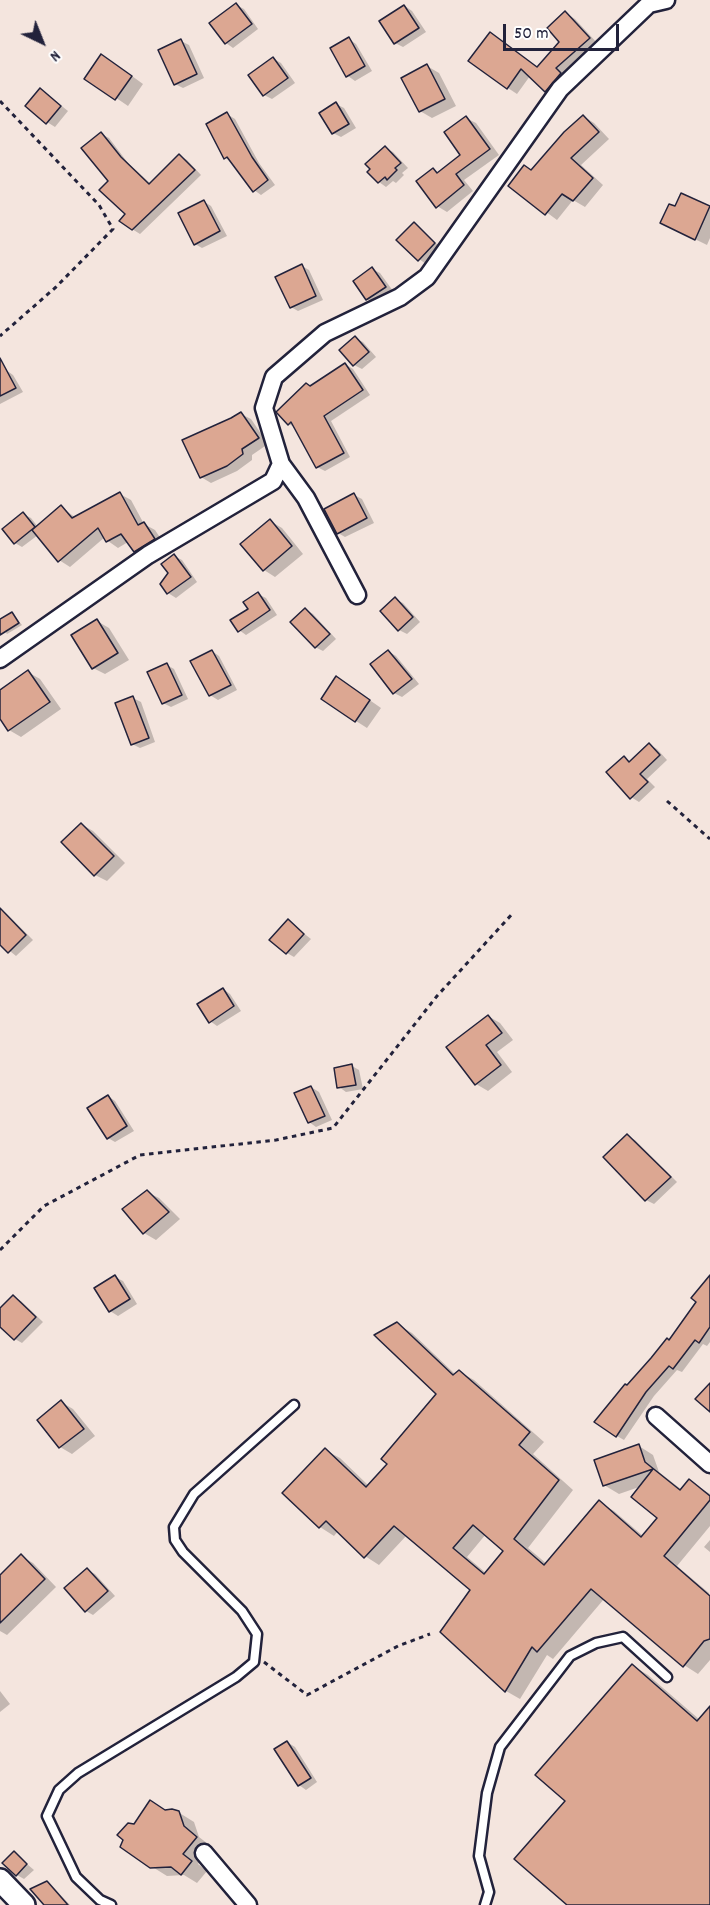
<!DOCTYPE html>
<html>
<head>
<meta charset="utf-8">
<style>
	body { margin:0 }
	#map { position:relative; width:710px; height:1905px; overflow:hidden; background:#f4e5de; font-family:Dekko,sans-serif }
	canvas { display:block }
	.north { position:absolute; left:12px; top:12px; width:60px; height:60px; -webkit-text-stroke:4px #fff; paint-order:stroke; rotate:137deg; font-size:16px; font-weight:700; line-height:24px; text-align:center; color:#22223b }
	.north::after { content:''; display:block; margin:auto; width:21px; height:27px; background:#22223b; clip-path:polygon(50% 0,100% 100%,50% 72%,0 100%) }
	.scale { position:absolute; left:503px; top:24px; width:116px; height:27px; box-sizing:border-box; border:3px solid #22223b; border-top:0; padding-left:8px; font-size:18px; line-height:21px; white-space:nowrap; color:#22223b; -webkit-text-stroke:4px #fff; paint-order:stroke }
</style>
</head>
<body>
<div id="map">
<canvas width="710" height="1905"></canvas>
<div class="north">N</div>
<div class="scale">50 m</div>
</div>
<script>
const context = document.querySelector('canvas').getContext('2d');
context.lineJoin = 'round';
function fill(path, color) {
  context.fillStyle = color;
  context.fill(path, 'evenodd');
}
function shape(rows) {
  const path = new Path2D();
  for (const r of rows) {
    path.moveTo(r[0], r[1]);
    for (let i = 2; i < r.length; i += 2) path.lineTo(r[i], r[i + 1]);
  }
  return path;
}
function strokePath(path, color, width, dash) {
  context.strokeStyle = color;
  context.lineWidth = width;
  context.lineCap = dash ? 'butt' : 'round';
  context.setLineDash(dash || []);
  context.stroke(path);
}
fill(shape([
	[236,5,244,9,258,29,233,48,226,43],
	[405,6,412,11,426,32,403,47,395,43],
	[566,13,575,19,598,44,556,96,546,90,530,76,517,94,508,88,500,40,537,67,561,42],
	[349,39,356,44,372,71,355,81,348,76,332,49],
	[181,41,189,45,204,78,183,88,175,84],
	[274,59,281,63,295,83,272,99,264,95],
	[114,63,143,84,128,106,87,78],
	[427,66,439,73,456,106,432,118,420,111],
	[48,95,68,111,55,127,47,122],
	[336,104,344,108,356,128,341,137,333,133],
	[227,114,235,119,259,163,275,185,261,195,254,190,233,162,225,158],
	[583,116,594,123,609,139,581,165,603,185,585,207,573,200,557,220,510,185,533,171],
	[466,118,476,123,499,155,464,180,473,191,447,212,437,206,433,169,439,173,462,155],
	[101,134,109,138,128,163,151,184,180,156,187,160,201,175,140,234,132,229,109,181],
	[385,148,393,152,408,168,402,173,404,175,396,183,393,181,386,187,379,182],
	[682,195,710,208,710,238,707,245,662,223,675,208],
	[203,201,211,206,227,236,202,248,195,244],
	[414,224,421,229,441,248,426,264,419,259],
	[302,266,309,270,323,300,298,311,291,307],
	[372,269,380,273,393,291,375,304,367,299,355,281],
	[355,338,363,342,376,357,362,369,354,365,341,350],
	[345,364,353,369,370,395,331,421,350,457,325,471,317,467,297,429,289,424,311,387],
	[6,370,13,375,23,392,0,404,0,373],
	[241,414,251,419,268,444,252,455,252,460,237,471,211,483,201,477],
	[120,494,131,500,144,524,155,530,165,545,145,557,135,551,128,542,118,548,108,541,105,537,70,567,59,560,38,535,22,547,15,543,23,514,31,518,38,527,61,507,76,518],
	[354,495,362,499,374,523,345,537,338,533],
	[270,521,282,528,303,554,275,577,264,570],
	[174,556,182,560,197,582,176,598,168,593,162,584,170,573],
	[258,594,266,598,277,615,246,635,239,630],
	[395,599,403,603,420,622,407,634,399,630],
	[305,609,313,614,336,639,323,651,315,647],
	[12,613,22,625,7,634,0,626,0,621],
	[97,621,109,628,129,660,105,674,93,668],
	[212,651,219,656,237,690,218,700,210,695,192,662],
	[388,651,396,656,419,684,402,697,394,693],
	[167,665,174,669,188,699,171,707,163,703],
	[28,672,40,679,61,709,21,737,9,730,0,717,0,691],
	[348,685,381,708,367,728,356,721],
	[133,698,141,702,155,742,140,748,132,744],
	[650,745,657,749,667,760,647,779,655,787,639,802,631,797,624,758,631,762],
	[81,824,93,831,125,863,107,881,95,875],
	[0,909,6,913,33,940,16,956,0,943],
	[288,921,311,939,294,957,287,953],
	[223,989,230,994,241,1011,217,1026,210,1021],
	[488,1016,500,1023,513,1040,497,1052,512,1072,488,1091,476,1084],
	[352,1066,359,1070,363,1089,346,1092,339,1087],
	[311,1087,319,1092,332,1120,316,1127,309,1122],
	[108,1096,115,1101,134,1131,115,1142,108,1138],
	[627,1136,635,1140,677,1182,654,1204,646,1200],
	[147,1192,159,1198,180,1219,156,1240,144,1233,124,1209],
	[710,1276,710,1342,707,1346,703,1344,682,1372,677,1370,654,1396,624,1440,617,1436,627,1387,669,1341,698,1302],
	[115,1277,123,1281,137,1304,118,1316,110,1311,96,1289],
	[13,1297,21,1301,43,1322,22,1343,15,1339,0,1325,0,1310],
	[397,1324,412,1333,456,1375,460,1372,474,1380,544,1442,533,1454,573,1490,528,1548,547,1564,599,1502,614,1511,643,1536,659,1517,642,1486,619,1494,604,1485,639,1446,653,1455,659,1472,682,1490,689,1481,710,1494,710,1526,677,1566,709,1593,708,1596,710,1597,710,1660,698,1674,684,1665,604,1599,553,1659,547,1655,520,1699,506,1691,442,1632,472,1590,407,1535,379,1565,365,1556,338,1531,334,1536,320,1527,325,1450,340,1458,369,1486,389,1464,438,1393],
	[486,1534,505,1551,486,1573,467,1557],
	[61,1402,73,1409,95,1436,72,1454,60,1447],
	[710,1540,710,1552,704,1547],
	[21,1556,33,1563,56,1587,7,1635,0,1631,0,1577],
	[87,1570,95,1574,115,1596,93,1615,86,1611],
	[633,1666,648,1675,700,1720,710,1709,710,1905,569,1905],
	[0,1691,10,1704,0,1712],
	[287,1742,295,1747,317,1782,306,1790,299,1785],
	[166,1812,178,1812,194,1822,199,1837,212,1847,198,1864,207,1871,197,1883,184,1875,167,1876,151,1866,135,1826],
	[14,1853,34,1870,24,1879,17,1875],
	[47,1883,54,1888,70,1905,46,1905]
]), '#0003');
const building = shape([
	[236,3,252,24,225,44,209,23,236,3],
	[404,5,419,28,394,44,379,21,404,5],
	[565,11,590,38,556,68,561,73,545,92,521,69,507,89,468,61,490,32,537,67,559,42,547,28,565,11],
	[349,37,365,66,346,77,330,48,349,37],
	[181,39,197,74,174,85,158,50,181,39],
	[101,54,132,76,115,100,84,79,101,54],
	[273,57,288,78,263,96,248,75,273,57],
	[427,64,445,99,419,112,401,78,427,64],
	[40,88,61,106,46,124,25,106,40,88],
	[336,102,349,124,332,134,319,113,336,102],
	[227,112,252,157,268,180,253,192,227,157,224,159,206,124,227,112],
	[583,115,599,132,571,158,593,178,573,201,562,194,545,215,508,186,524,165,531,170,564,132,583,115],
	[466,116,490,149,456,174,464,185,436,208,416,181,433,168,437,173,460,155,444,132,466,116],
	[101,132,121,157,149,184,179,154,195,170,132,230,119,221,125,214,99,190,108,181,81,148,101,132],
	[385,146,401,163,395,168,397,170,387,180,385,177,378,183,367,172,370,169,365,164,385,146],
	[681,193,710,206,695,240,660,223,669,204,675,206,681,193],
	[204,200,220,231,194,245,178,213,204,200],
	[414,222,435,243,418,261,396,240,414,222],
	[302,264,316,296,290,308,275,277,302,264],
	[372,267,386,287,366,300,353,281,372,267],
	[355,336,369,352,353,366,339,350,355,336],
	[0,358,16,388,0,396,0,358],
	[345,363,363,390,324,416,344,453,316,468,291,422,288,425,276,412,306,383,310,386,345,363],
	[241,412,259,438,242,449,243,454,227,466,200,478,182,440,231,418,241,412],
	[120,492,138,525,144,522,155,539,134,552,121,534,106,542,98,528,58,562,32,530,61,505,72,518,120,492],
	[354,493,367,518,337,534,324,509,354,493],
	[23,512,35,527,14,544,2,529,23,512],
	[270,519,292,546,263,571,240,544,270,519],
	[174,554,191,577,167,594,160,584,168,573,161,564,174,554],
	[258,592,270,610,238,632,230,620,248,609,243,602,258,592],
	[395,597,413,617,398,631,380,611,395,597],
	[305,608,330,634,315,648,290,622,305,608],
	[12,612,19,623,0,635,0,619,12,612],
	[97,619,118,653,92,669,71,635,97,619],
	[212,650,231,685,209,696,190,661,212,650],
	[388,650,412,679,393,694,370,664,388,650],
	[167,663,182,695,162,704,147,672,167,663],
	[28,670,50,702,8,731,0,719,0,690,28,670],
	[336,676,370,700,355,722,321,699,336,676],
	[133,696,149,738,131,745,115,703,133,696],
	[649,743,660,755,640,774,648,782,630,799,606,772,624,756,629,762,649,743],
	[81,823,114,856,94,876,61,842,81,823],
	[0,908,26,935,8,953,0,945,0,908],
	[288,919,304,934,286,954,269,940,288,919],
	[223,988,234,1006,209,1023,197,1004,223,988],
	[488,1015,502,1033,486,1045,501,1065,475,1085,446,1047,488,1015],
	[352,1064,356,1085,337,1088,334,1068,352,1064],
	[311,1086,325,1116,308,1123,294,1093,311,1086],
	[108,1095,127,1126,107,1139,87,1108,108,1095],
	[627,1134,671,1177,645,1201,603,1157,627,1134],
	[147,1190,169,1212,143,1234,122,1209,147,1190],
	[115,1275,130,1299,109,1312,94,1288,115,1275],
	[710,1275,710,1327,699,1343,695,1340,673,1369,669,1366,646,1392,616,1437,594,1422,625,1384,627,1385,651,1358,667,1338,669,1340,696,1302,691,1298,710,1275],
	[13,1295,36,1317,14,1340,0,1327,0,1308,13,1295],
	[397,1322,453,1375,459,1370,530,1432,519,1445,559,1480,514,1539,544,1565,599,1500,641,1537,657,1518,631,1497,653,1469,603,1486,594,1460,639,1444,645,1462,680,1490,689,1479,710,1496,710,1500,664,1556,710,1596,710,1639,704,1641,683,1667,591,1589,537,1652,532,1647,505,1692,440,1632,470,1590,394,1526,364,1558,326,1521,319,1528,282,1493,325,1448,366,1487,387,1464,381,1459,436,1394,374,1335,397,1322],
	[473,1525,503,1551,484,1574,453,1548,473,1525],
	[710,1383,710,1412,695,1399,710,1383],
	[61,1400,84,1429,59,1448,37,1420,61,1400],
	[21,1554,45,1579,0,1623,0,1575,21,1554],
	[87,1568,108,1591,85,1612,64,1588,87,1568],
	[632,1664,697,1721,710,1706,710,1905,567,1905,514,1859,565,1801,535,1775,632,1664],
	[287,1741,311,1778,298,1786,274,1749,287,1741],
	[150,1800,165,1810,172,1809,179,1811,184,1826,197,1837,183,1854,192,1861,181,1875,171,1867,150,1868,120,1847,123,1840,117,1835,128,1823,134,1824,150,1800],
	[14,1851,27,1864,16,1876,2,1863,14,1851],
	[47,1881,68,1905,44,1905,30,1889,47,1881]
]);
fill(building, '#dca792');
strokePath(building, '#22223b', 1.5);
const service = shape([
	[111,1905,100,1900,76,1877,47,1816,59,1790,78,1773,236,1677,254,1662,257,1634,242,1611,183,1552,175,1540,174,1527,194,1494,294,1405],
	[485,1905,489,1892,479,1856,487,1793,500,1747,570,1656,596,1643,623,1637,667,1677]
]);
const minor = shape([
	[281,464,306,498,357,595],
	[0,659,148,555,273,481,281,464,264,408,274,377,325,333,400,297,427,277,560,89,649,4,666,0],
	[656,1416,710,1464],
	[204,1853,248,1905]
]);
const tertiary = shape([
	[0,1880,24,1905]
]);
strokePath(service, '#22223b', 13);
strokePath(minor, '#22223b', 21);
strokePath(tertiary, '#22223b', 26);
strokePath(shape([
	[0,101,99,205,113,229,56,287,0,336],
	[667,801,710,839],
	[0,1250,44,1206,140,1155,276,1140,333,1128,437,996,514,912],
	[264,1662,307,1695,398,1646,430,1634]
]), '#22223b', 3, [4.5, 4.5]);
strokePath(service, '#fff', 8);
strokePath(minor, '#fff', 16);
strokePath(tertiary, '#fff', 21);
</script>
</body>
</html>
